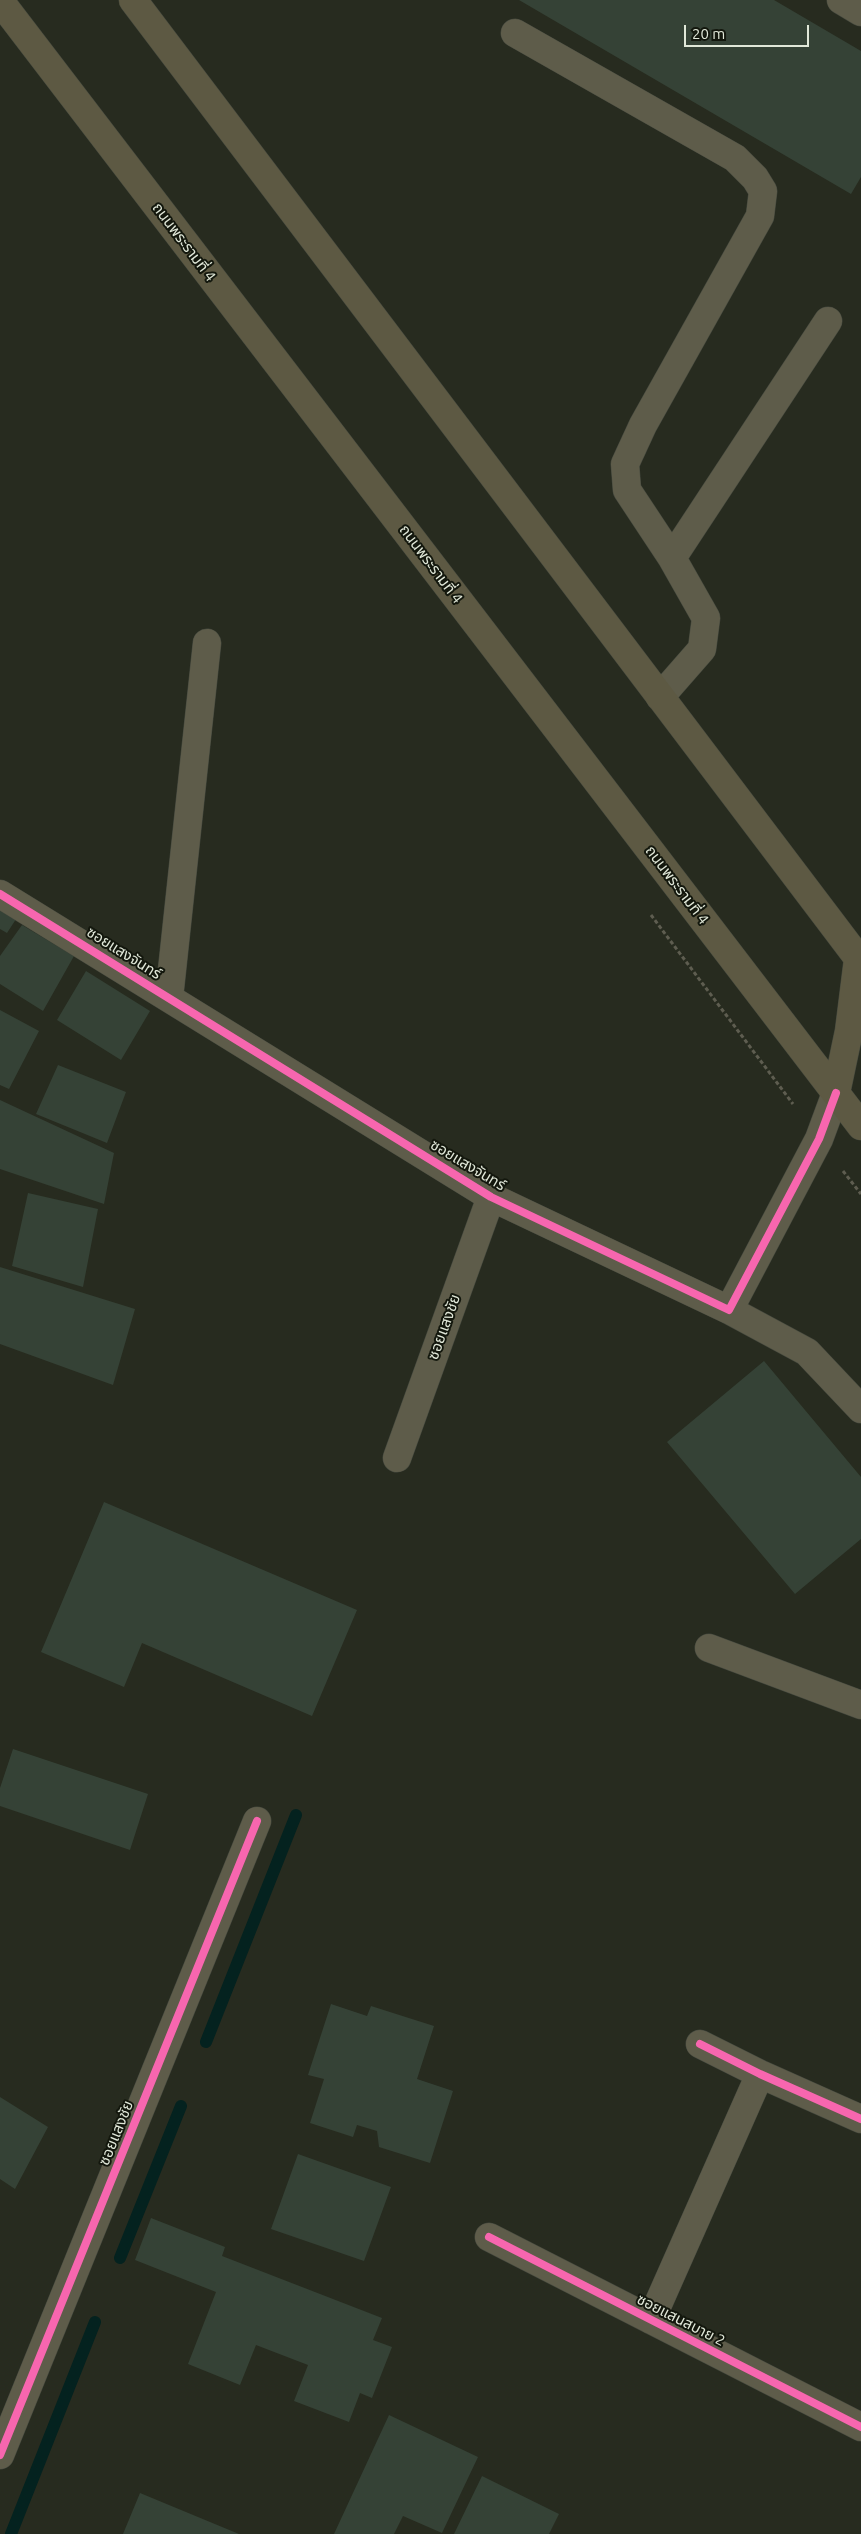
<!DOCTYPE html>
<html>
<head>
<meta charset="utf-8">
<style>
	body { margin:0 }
	#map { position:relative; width:861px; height:2534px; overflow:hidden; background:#272b1f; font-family:Ubuntu,sans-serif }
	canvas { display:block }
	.scale { position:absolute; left:684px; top:25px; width:125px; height:22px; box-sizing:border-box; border:2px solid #e1e8d9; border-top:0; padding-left:6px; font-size:15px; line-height:18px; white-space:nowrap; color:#e1e8d9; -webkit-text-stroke:4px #13170d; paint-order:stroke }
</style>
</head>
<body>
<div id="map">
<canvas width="861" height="2534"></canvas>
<div class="scale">20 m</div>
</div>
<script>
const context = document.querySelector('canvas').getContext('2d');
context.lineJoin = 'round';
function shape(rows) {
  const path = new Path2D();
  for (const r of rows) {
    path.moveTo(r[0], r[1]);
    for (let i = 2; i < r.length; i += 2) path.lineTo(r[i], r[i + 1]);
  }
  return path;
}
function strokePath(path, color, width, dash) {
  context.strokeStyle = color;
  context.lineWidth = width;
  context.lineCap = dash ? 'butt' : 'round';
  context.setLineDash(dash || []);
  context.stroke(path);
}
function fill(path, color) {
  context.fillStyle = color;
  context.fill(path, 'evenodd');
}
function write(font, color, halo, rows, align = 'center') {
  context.font = font + ' Ubuntu,"Noto Sans Thai",sans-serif';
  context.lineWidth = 4;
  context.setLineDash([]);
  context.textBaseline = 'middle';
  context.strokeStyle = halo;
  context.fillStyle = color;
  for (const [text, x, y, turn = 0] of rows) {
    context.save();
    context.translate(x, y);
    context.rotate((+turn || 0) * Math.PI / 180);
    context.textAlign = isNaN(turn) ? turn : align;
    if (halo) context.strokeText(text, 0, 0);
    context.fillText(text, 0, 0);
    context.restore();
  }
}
strokePath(shape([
	[206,2042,296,1815],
	[120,2258,181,2106],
	[11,2534,95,2322]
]), '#04221f', 12);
fill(shape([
	[519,0,774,0,861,51,861,177,851,194],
	[0,901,20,913,7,933,0,929],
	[22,925,74,956,43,1011,0,984,0,956],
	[86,971,150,1011,121,1060,57,1020],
	[0,1010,39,1031,9,1089,0,1085],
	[58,1065,126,1092,107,1143,36,1114],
	[0,1100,114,1153,104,1204,0,1169],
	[28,1193,98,1209,83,1287,12,1266],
	[0,1267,135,1309,113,1385,0,1344],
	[764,1361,861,1477,861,1539,795,1594,667,1442],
	[104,1502,357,1610,312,1716,142,1643,124,1687,41,1652],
	[13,1749,148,1794,130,1850,0,1806,0,1788],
	[331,2004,367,2016,371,2006,434,2026,417,2079,453,2091,430,2163,379,2147,377,2131,357,2125,353,2137,310,2123,324,2079,308,2075],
	[0,2097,48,2127,15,2189,0,2179],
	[298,2154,391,2187,364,2261,271,2229],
	[151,2218,225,2247,222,2256,382,2318,373,2340,392,2347,372,2398,360,2393,349,2422,294,2401,308,2365,256,2345,240,2385,188,2364,216,2292,135,2260],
	[389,2415,478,2457,442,2533,403,2516,394,2534,334,2534],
	[482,2476,559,2514,549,2534,454,2534],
	[140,2493,239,2534,123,2534]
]), '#354236');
const minor = shape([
	[841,0,861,12],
	[515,33,735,158,755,178,763,191,760,216,643,425,625,464,627,490,672,558,706,618,702,649,660,697],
	[672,558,828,321],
	[0,894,491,1197,729,1310,807,1352,861,1409],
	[169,998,207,643],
	[729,1310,819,1139,836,1093],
	[397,1458,491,1197],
	[709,1648,861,1705],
	[700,2044,760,2074,861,2119],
	[489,2237,861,2427],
	[651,2320,760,2074],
	[0,2455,257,1821]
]);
const major = shape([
	[133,0,861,962],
	[0,1,861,1126],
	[836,1093,849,1031,858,959]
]);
strokePath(minor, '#44483e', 29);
strokePath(major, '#44483e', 29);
strokePath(shape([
	[651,915,793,1104],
	[843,1171,861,1194]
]), '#5e5d50', 3, [4, 2.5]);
strokePath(minor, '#5e5c4a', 28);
strokePath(major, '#5d5943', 28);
strokePath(shape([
	[0,894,491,1197,729,1310,819,1139,836,1093],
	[700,2044,760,2074,861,2119],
	[489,2237,861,2427],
	[0,2455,257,1821]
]), '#f766af', 8);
write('15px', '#e1e8d9', '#13170d', [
	["ถนนพระรามที่ 4",184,242,53],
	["ถนนพระรามที่ 4",431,564,53],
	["ถนนพระรามที่ 4",677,885,53],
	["ซอยแสงจันทร์",124,953,32],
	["ซอยแสงจันทร์",468,1165,31],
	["ซอยแสงชัย",444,1327,-70],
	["ซอยแสงชัย",116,2133,-68],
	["ซอยแสนสบาย 2",681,2320,27]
]);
</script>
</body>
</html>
